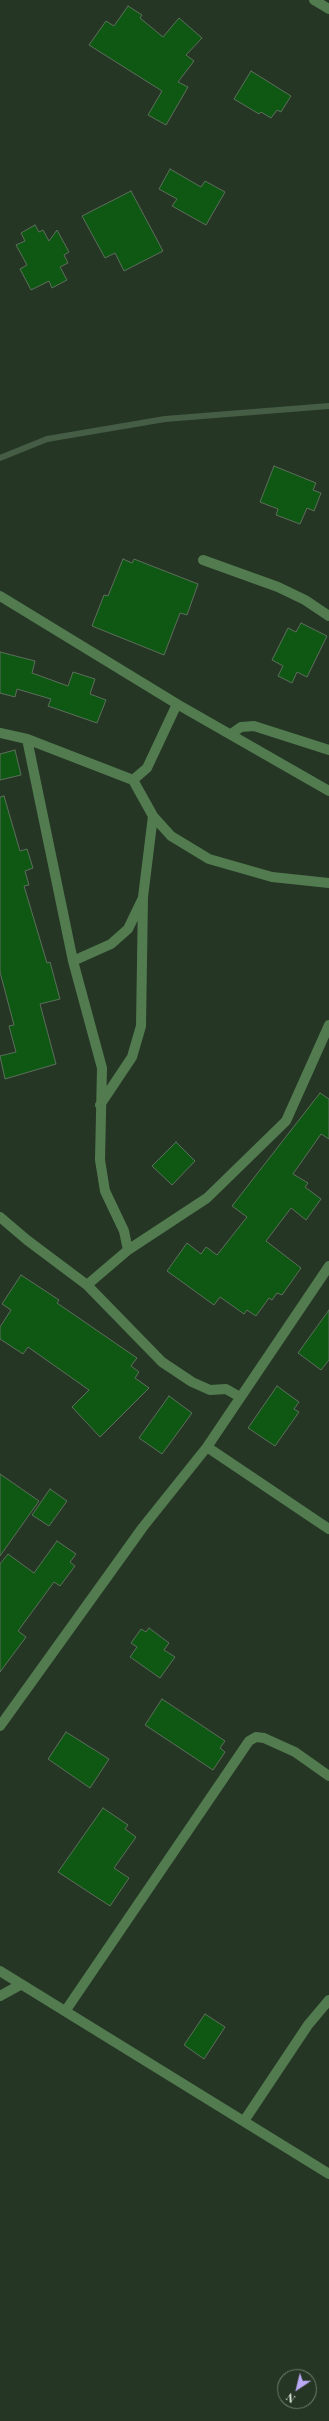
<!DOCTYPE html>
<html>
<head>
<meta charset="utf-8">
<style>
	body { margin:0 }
	#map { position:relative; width:329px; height:2421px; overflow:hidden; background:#263625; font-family:"Playfair Display",serif }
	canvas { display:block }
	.north { position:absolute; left:277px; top:2369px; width:40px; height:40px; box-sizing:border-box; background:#263625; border:1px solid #728071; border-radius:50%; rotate:215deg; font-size:11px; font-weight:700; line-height:16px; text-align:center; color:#e4eee3 }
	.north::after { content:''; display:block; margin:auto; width:14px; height:18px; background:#baaaf6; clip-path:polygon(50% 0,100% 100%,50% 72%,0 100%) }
</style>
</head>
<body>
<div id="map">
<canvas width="329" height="2421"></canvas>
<div class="north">N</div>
</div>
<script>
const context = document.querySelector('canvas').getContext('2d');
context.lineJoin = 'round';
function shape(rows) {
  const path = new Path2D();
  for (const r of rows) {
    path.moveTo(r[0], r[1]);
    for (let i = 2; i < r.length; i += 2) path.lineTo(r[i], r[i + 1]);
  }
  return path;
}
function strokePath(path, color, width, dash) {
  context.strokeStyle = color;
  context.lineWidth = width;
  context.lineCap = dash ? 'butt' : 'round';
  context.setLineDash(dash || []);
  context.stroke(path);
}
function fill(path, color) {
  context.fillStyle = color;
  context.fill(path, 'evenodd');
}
strokePath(shape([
	[0,458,47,439,165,419,329,406]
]), '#445d44', 6);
const building = shape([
	[128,6,142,15,140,18,163,37,179,18,202,38,186,55,194,61,178,82,188,87,166,125,148,115,162,91,89,45,106,21,114,26,128,6],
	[251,71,291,96,281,112,277,110,271,118,261,112,259,114,234,99,251,71],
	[170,169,201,187,205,181,225,192,206,225,172,206,177,199,159,189,170,169],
	[131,191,163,251,124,271,115,253,105,258,82,216,131,191],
	[35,225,39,232,43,230,49,241,57,230,69,252,64,255,68,263,60,267,67,280,52,288,49,281,31,290,20,269,27,265,16,245,25,241,21,233,35,225],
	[274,466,316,483,313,490,321,493,314,511,307,508,300,524,276,515,278,509,260,502,274,466],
	[123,559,132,563,134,559,198,584,187,615,180,613,164,655,92,626,104,595,108,596,123,559],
	[301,623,327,636,307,677,297,672,292,683,278,676,283,666,272,660,288,628,296,632,301,623],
	[0,652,35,661,32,673,68,686,73,672,95,679,90,694,106,700,97,723,48,706,51,699,17,689,15,697,0,693,0,652],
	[15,750,21,775,0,780,0,754,15,750],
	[4,796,20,851,27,849,33,868,25,871,29,885,24,886,47,963,50,962,60,999,40,1004,56,1064,5,1079,0,1056,16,1052,9,1026,14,1025,0,972,0,797,4,796],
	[320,1093,329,1099,329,1139,321,1134,293,1174,308,1183,305,1187,321,1199,306,1220,291,1208,266,1241,301,1268,282,1295,277,1293,272,1300,269,1298,256,1316,247,1310,244,1314,220,1297,214,1305,167,1271,187,1243,201,1254,206,1247,217,1255,247,1217,232,1206,320,1093],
	[176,1142,195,1161,172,1185,152,1166,176,1142],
	[21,1275,59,1300,57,1303,137,1358,131,1366,139,1372,135,1378,149,1388,100,1437,72,1407,89,1390,28,1347,23,1354,0,1339,0,1327,11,1310,2,1304,21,1275],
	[329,1310,329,1360,321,1370,298,1353,329,1310],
	[277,1386,299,1402,294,1409,299,1412,275,1446,248,1428,277,1386],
	[169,1396,192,1413,162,1454,139,1438,169,1396],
	[0,1474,39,1501,0,1556,0,1474],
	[50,1489,67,1501,49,1526,32,1515,50,1489],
	[57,1541,76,1554,70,1562,75,1566,60,1586,54,1582,18,1631,26,1637,0,1672,0,1564,8,1554,34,1573,57,1541],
	[149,1628,169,1643,164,1650,175,1657,160,1678,130,1657,137,1647,131,1643,141,1629,146,1632,149,1628],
	[162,1699,225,1741,220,1748,225,1752,213,1770,145,1725,162,1699],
	[66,1732,109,1759,90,1788,48,1759,66,1732],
	[103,1808,128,1825,125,1829,136,1837,114,1868,129,1878,110,1906,58,1872,103,1808],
	[205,2014,225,2027,204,2059,184,2045,205,2014]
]);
fill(building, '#0e5813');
strokePath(building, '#5d6e5c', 1);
strokePath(shape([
	[314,0,329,9],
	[203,560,278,587,305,600,329,616],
	[0,596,177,704,329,791],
	[0,733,27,739,133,780,147,768,177,704],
	[231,734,241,727,254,726,329,750],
	[27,739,73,961,102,1068,100,1160,105,1191,124,1231,128,1250],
	[133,780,153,816,171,836,209,859,272,877,329,883],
	[73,961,111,944,128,929,142,900],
	[100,1105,132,1057,141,1026,143,897,153,816],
	[0,1217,27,1240,87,1285,162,1362,192,1382,210,1390,226,1389,240,1397],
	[87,1285,128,1250,207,1198,286,1121,329,1025],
	[207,1447,329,1529],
	[0,1726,143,1527,207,1447,329,1266],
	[0,1971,329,2174],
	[0,1996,20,1985],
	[66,2010,249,1741,256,1737,264,1738,295,1752,329,1776],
	[244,2121,308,2025,329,2000]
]), '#527c50', 10);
</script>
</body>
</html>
